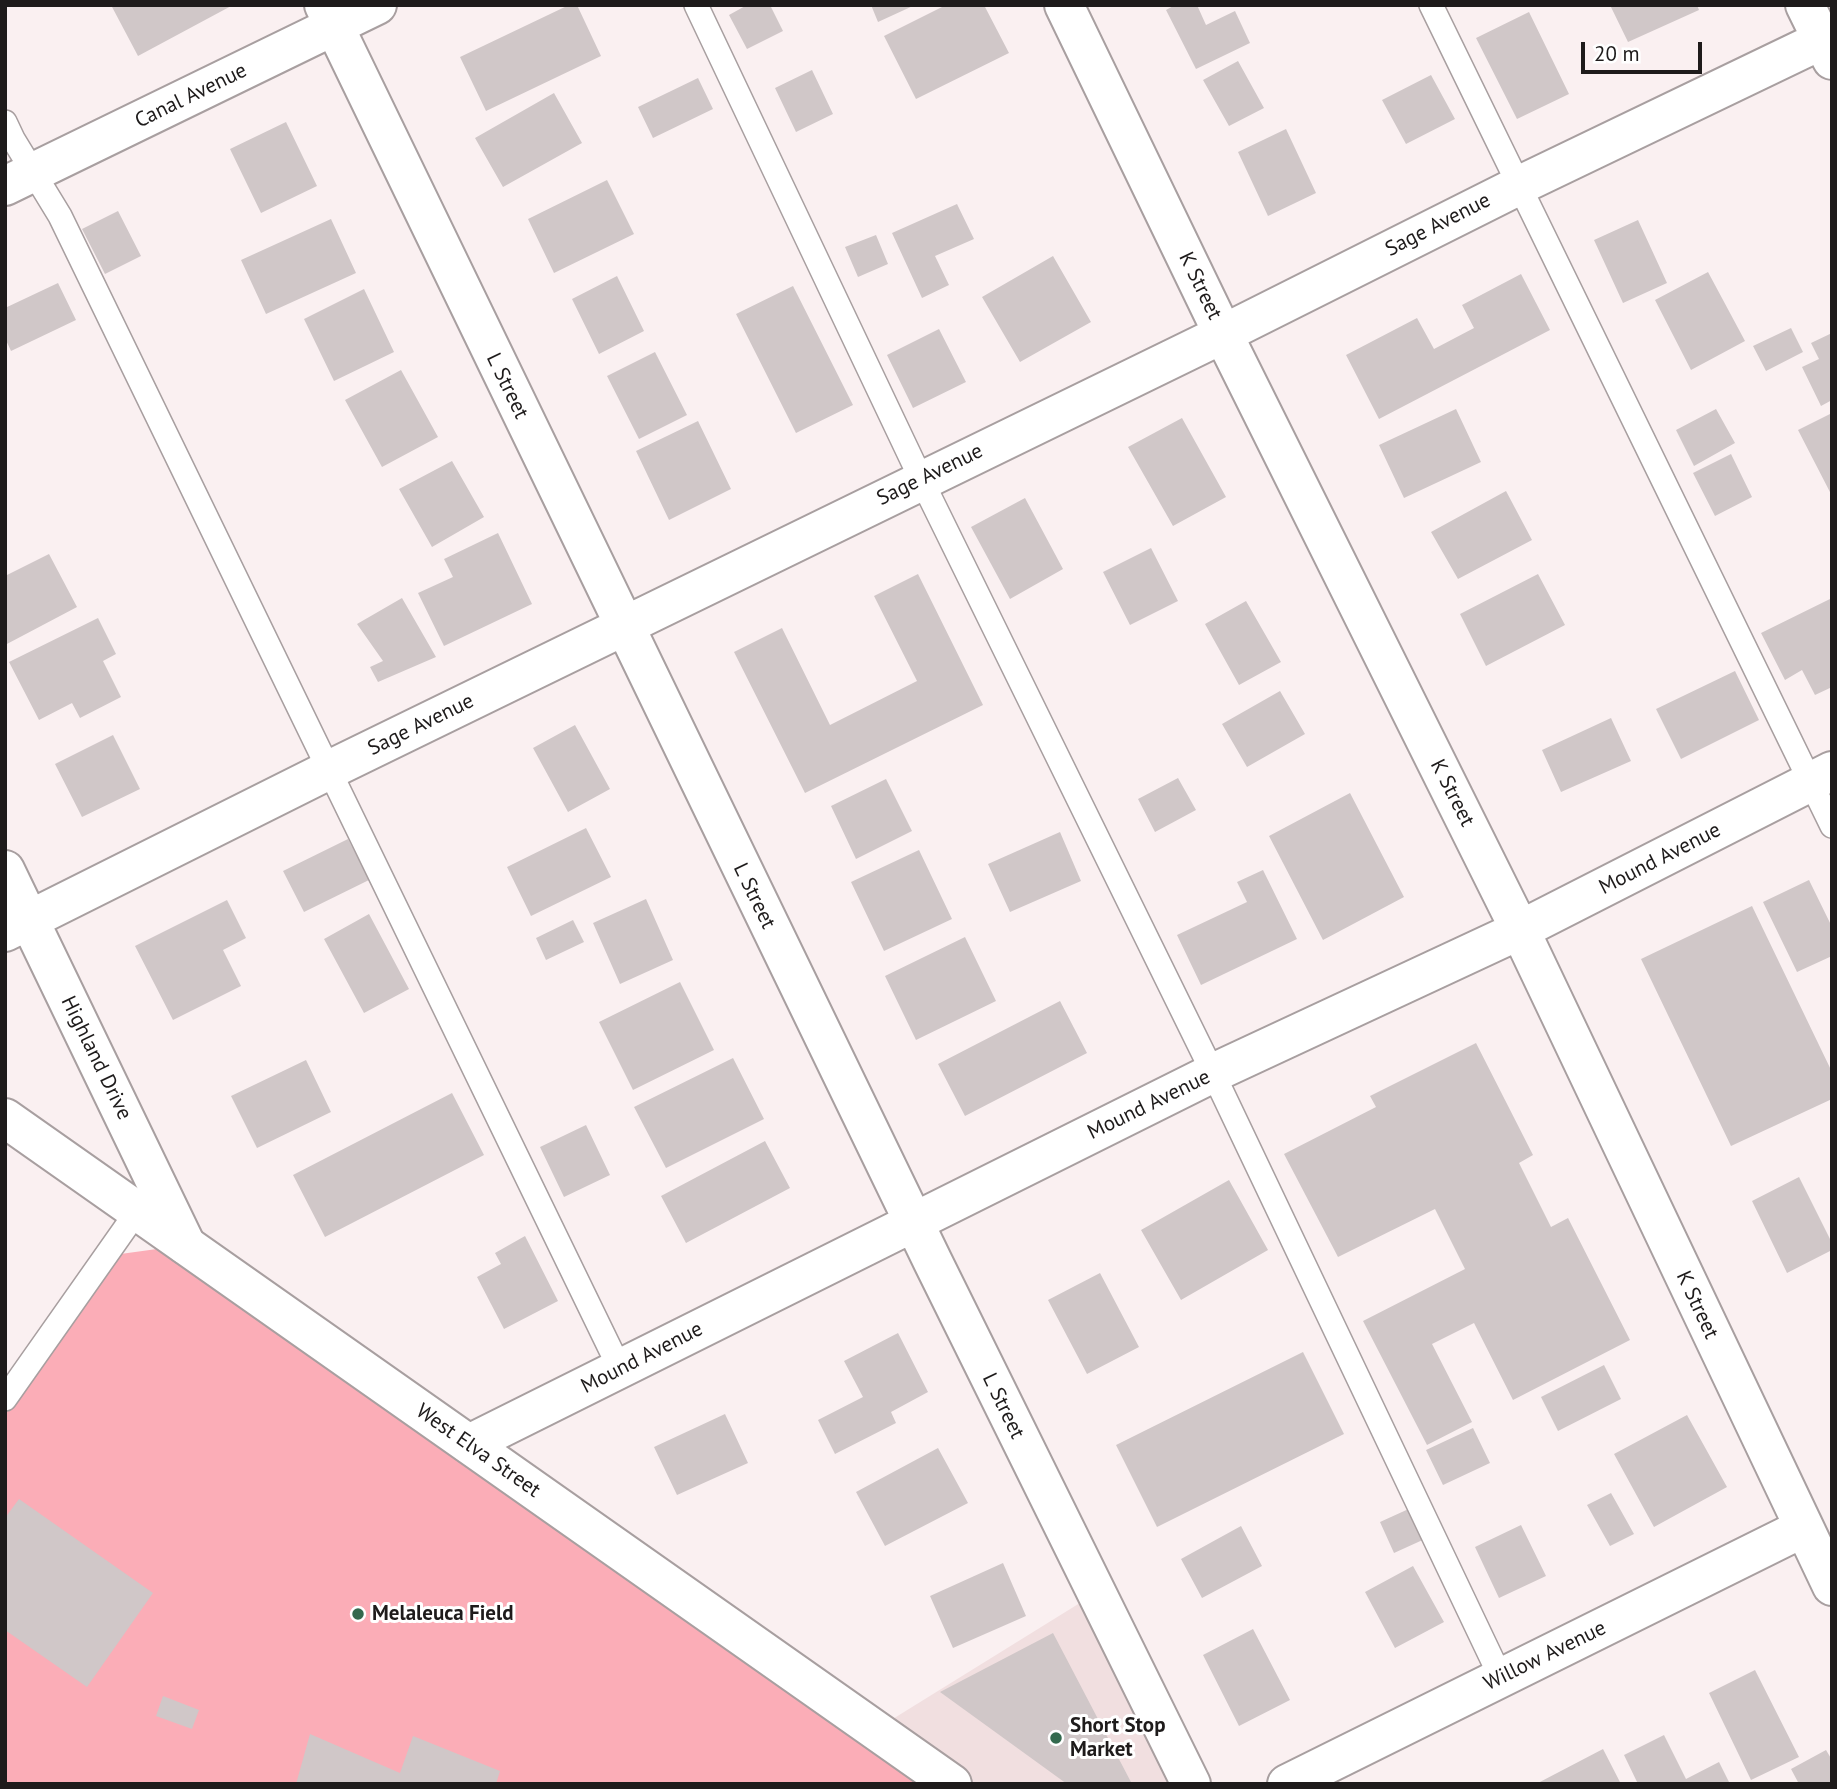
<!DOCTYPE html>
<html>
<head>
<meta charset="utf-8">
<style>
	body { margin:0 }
	#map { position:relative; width:1837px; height:1789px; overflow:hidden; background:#faf0f1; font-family:"PT Sans",sans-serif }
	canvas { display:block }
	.frame { position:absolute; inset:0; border:7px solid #1e1b1b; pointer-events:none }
	.scale { position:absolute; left:1581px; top:42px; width:121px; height:32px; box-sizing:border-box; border:4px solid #1e1b1b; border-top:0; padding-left:9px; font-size:21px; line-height:24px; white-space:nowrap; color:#1e1b1b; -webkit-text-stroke:5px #fff; paint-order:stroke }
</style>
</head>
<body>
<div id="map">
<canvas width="1837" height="1789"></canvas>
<div class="frame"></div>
<div class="scale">20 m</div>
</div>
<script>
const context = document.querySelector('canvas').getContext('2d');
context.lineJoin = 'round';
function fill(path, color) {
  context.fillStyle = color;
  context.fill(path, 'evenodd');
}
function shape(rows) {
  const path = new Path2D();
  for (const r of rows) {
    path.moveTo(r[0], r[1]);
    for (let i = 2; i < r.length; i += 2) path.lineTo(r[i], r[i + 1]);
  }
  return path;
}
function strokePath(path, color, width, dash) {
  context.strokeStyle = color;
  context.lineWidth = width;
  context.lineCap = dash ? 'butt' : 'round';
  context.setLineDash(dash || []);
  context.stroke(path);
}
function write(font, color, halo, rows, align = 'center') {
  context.font = font + ' "PT Sans",sans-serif';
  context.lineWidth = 6;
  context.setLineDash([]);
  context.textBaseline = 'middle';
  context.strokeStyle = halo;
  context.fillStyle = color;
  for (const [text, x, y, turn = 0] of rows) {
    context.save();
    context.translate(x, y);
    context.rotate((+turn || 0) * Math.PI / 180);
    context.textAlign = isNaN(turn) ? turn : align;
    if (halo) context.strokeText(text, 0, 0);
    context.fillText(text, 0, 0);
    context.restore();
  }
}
fill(shape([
	[1096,1593,1191,1784,953,1784,875,1730]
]), '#f1dfe0');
fill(shape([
	[186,1245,954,1784,5,1784,5,1399,106,1256]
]), '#fbadb7');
fill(shape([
	[111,5,233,5,138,56],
	[569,5,577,5,601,56,486,111,460,57],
	[747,5,770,5,783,31,747,49,729,15],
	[871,5,915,5,878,22],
	[946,5,984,5,1009,53,916,99,884,36],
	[1175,5,1197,5,1206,25,1235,11,1250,43,1196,69,1166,10],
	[1610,5,1697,5,1699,10,1628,42],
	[1529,12,1569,94,1517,119,1476,38],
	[1238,61,1264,108,1229,126,1203,80],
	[812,70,833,114,796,132,775,88],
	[1431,75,1455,119,1406,144,1382,100],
	[698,78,713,109,653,138,638,107],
	[554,93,582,143,503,187,475,138],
	[286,122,317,186,261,213,230,149],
	[1286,129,1316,193,1268,216,1238,152],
	[607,180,634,234,554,273,528,219],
	[957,204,974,239,935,256,949,285,922,298,892,233],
	[118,211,141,256,105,274,82,229],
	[331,219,356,273,266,314,241,260],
	[1638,220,1667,283,1623,303,1594,240],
	[876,235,888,264,858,277,845,247],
	[1053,256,1091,322,1020,362,982,297],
	[1708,272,1745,341,1691,370,1655,300],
	[1521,274,1550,330,1379,419,1346,355,1417,318,1434,349,1474,328,1462,305],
	[617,276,644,331,599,354,572,299],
	[58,283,76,320,11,351,5,338,5,308],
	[793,286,853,405,796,433,736,314],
	[364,289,394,352,334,381,304,319],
	[1791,328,1803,352,1766,371,1753,346],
	[939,329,966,382,913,408,887,355],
	[1832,333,1832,400,1821,406,1802,367,1819,359,1811,343],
	[655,352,687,415,639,439,607,376],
	[401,370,438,437,382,467,345,400],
	[1456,409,1481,462,1404,498,1379,445],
	[1716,409,1735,443,1694,466,1676,430],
	[1832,413,1832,496,1798,430],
	[1182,418,1226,497,1173,526,1128,447],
	[698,421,731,489,669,520,636,451],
	[1731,454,1752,497,1715,516,1693,473],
	[452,461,484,517,432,547,399,489],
	[1506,491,1532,540,1458,579,1431,532],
	[1025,498,1063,569,1010,599,971,527],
	[498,533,532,604,444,646,418,593,453,577,444,559],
	[1151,548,1178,601,1130,625,1103,572],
	[49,554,77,607,5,645,5,576],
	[918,574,983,705,805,793,734,652,782,628,830,725,917,681,874,596],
	[1538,574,1565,625,1486,666,1460,614],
	[402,598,436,657,378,682,370,667,383,661,357,624],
	[1832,598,1832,687,1815,695,1802,670,1785,680,1761,633],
	[1246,601,1281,662,1239,685,1205,624],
	[98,618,116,654,103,661,121,697,80,718,72,703,39,720,9,662],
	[1735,671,1759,720,1681,759,1656,709],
	[1280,691,1305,734,1247,767,1222,724],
	[1611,718,1631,761,1561,792,1542,750],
	[575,725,610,789,568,812,533,748],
	[113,735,140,789,82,817,55,764],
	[1178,778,1196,810,1155,832,1138,799],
	[886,779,912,831,856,859,831,806],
	[1350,793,1404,897,1323,940,1269,836],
	[586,828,611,877,531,916,507,867],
	[1060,832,1081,881,1010,912,988,864],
	[348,839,369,880,304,912,283,871],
	[919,850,952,919,884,951,851,882],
	[1263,870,1297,939,1201,985,1177,935,1247,902,1237,882],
	[1809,880,1832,927,1832,956,1797,972,1763,902],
	[646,899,673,960,620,984,593,923],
	[227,900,246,938,223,950,241,986,173,1020,135,946],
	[1752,906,1832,1072,1832,1099,1731,1146,1641,959],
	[369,914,409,989,364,1013,324,939],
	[573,920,584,942,546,960,536,938],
	[965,937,996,1001,916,1040,885,976],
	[680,982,714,1050,633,1090,599,1022],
	[1060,1001,1087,1053,965,1116,938,1064],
	[1476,1043,1533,1155,1519,1163,1551,1227,1568,1218,1630,1340,1513,1400,1474,1323,1432,1344,1472,1422,1427,1445,1363,1321,1465,1269,1435,1209,1338,1257,1284,1154,1376,1107,1370,1096],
	[733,1058,764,1119,666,1168,634,1107],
	[306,1060,331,1112,257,1148,231,1096],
	[452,1093,484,1155,325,1237,293,1175],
	[586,1125,610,1175,564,1197,540,1147],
	[765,1141,790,1188,686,1243,661,1196],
	[1799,1177,1832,1243,1832,1250,1787,1273,1752,1201],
	[1229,1180,1268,1250,1181,1300,1141,1230],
	[525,1236,558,1301,504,1329,477,1277,501,1264,495,1253],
	[1100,1273,1139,1347,1087,1374,1048,1300],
	[898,1333,928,1392,891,1412,896,1423,835,1454,818,1420,863,1397,844,1361],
	[1303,1352,1344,1434,1157,1527,1116,1445],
	[1604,1365,1621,1399,1558,1431,1541,1397],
	[725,1414,748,1463,677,1495,654,1447],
	[1687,1415,1727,1487,1654,1527,1614,1454],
	[1473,1428,1490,1463,1443,1485,1426,1450],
	[938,1448,968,1503,885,1546,856,1492],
	[1611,1493,1634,1534,1610,1546,1587,1505],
	[19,1499,153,1593,87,1687,5,1630,5,1518],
	[1413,1507,1427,1538,1394,1553,1380,1522],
	[1521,1525,1546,1576,1499,1598,1475,1547],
	[1241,1526,1262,1566,1202,1598,1181,1559],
	[1003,1563,1026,1616,953,1648,930,1596],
	[1413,1566,1444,1622,1395,1648,1365,1592],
	[1253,1629,1290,1700,1239,1726,1203,1655],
	[1053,1633,1132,1784,1067,1784,940,1692],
	[1755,1670,1799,1757,1751,1780,1709,1693],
	[163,1696,199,1710,192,1729,156,1716],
	[310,1734,400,1773,413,1736,500,1771,496,1784,296,1784],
	[1664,1735,1686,1779,1719,1762,1730,1784,1638,1784,1624,1755],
	[1603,1749,1621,1784,1536,1784],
	[1826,1750,1832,1760,1832,1784,1799,1784,1791,1769]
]), '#d0c7c8');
const service = shape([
	[696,5,921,479,1213,1073,1501,1678],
	[1431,5,1832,826],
	[5,122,13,139,60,216,620,1369],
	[5,1399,138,1210]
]);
const minor = shape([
	[324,5,933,1262,1191,1784],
	[1064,5,1223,334,1520,930,1832,1586],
	[1805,5,1832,60],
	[5,186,377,5],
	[5,870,186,1245],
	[5,932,329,770,1223,334,1520,185,1832,35],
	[469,1444,1213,1073,1520,930,1832,771],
	[1287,1784,1803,1528]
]);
const tertiary = shape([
	[5,1118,952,1784]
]);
strokePath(service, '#a89fa0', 26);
strokePath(minor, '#a89fa0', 42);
strokePath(tertiary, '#a89fa0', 42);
strokePath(service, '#fff', 23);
strokePath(minor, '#fff', 38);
strokePath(tertiary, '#fff', 38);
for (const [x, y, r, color] of [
	[358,1614,7,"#33694e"],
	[1056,1738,7,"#33694e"]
]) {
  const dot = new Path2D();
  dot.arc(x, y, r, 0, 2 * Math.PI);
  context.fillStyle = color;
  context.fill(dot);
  strokePath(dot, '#fff', 2.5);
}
write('21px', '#1e1b1b', '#fff', [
	["Canal Avenue",191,96,-26],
	["Sage Avenue",1438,225,-27],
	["K Street",1200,286,64],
	["L Street",507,386,64],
	["Sage Avenue",930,475,-26],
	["Sage Avenue",421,725,-26],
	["K Street",1452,793,63],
	["Mound Avenue",1660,859,-27],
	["L Street",754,896,64],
	["Highland Drive",96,1058,64],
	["Mound Avenue",1149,1105,-26],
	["K Street",1697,1305,65],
	["Mound Avenue",642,1358,-27],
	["L Street",1003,1406,64],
	["West Elva Street",478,1451,35],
	["Willow Avenue",1545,1656,-26]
]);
write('bold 21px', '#1e1b1b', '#fff', [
	["Melaleuca Field",372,1614],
	["Short Stop",1070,1726],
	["Market",1070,1750]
], 'left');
</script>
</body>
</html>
